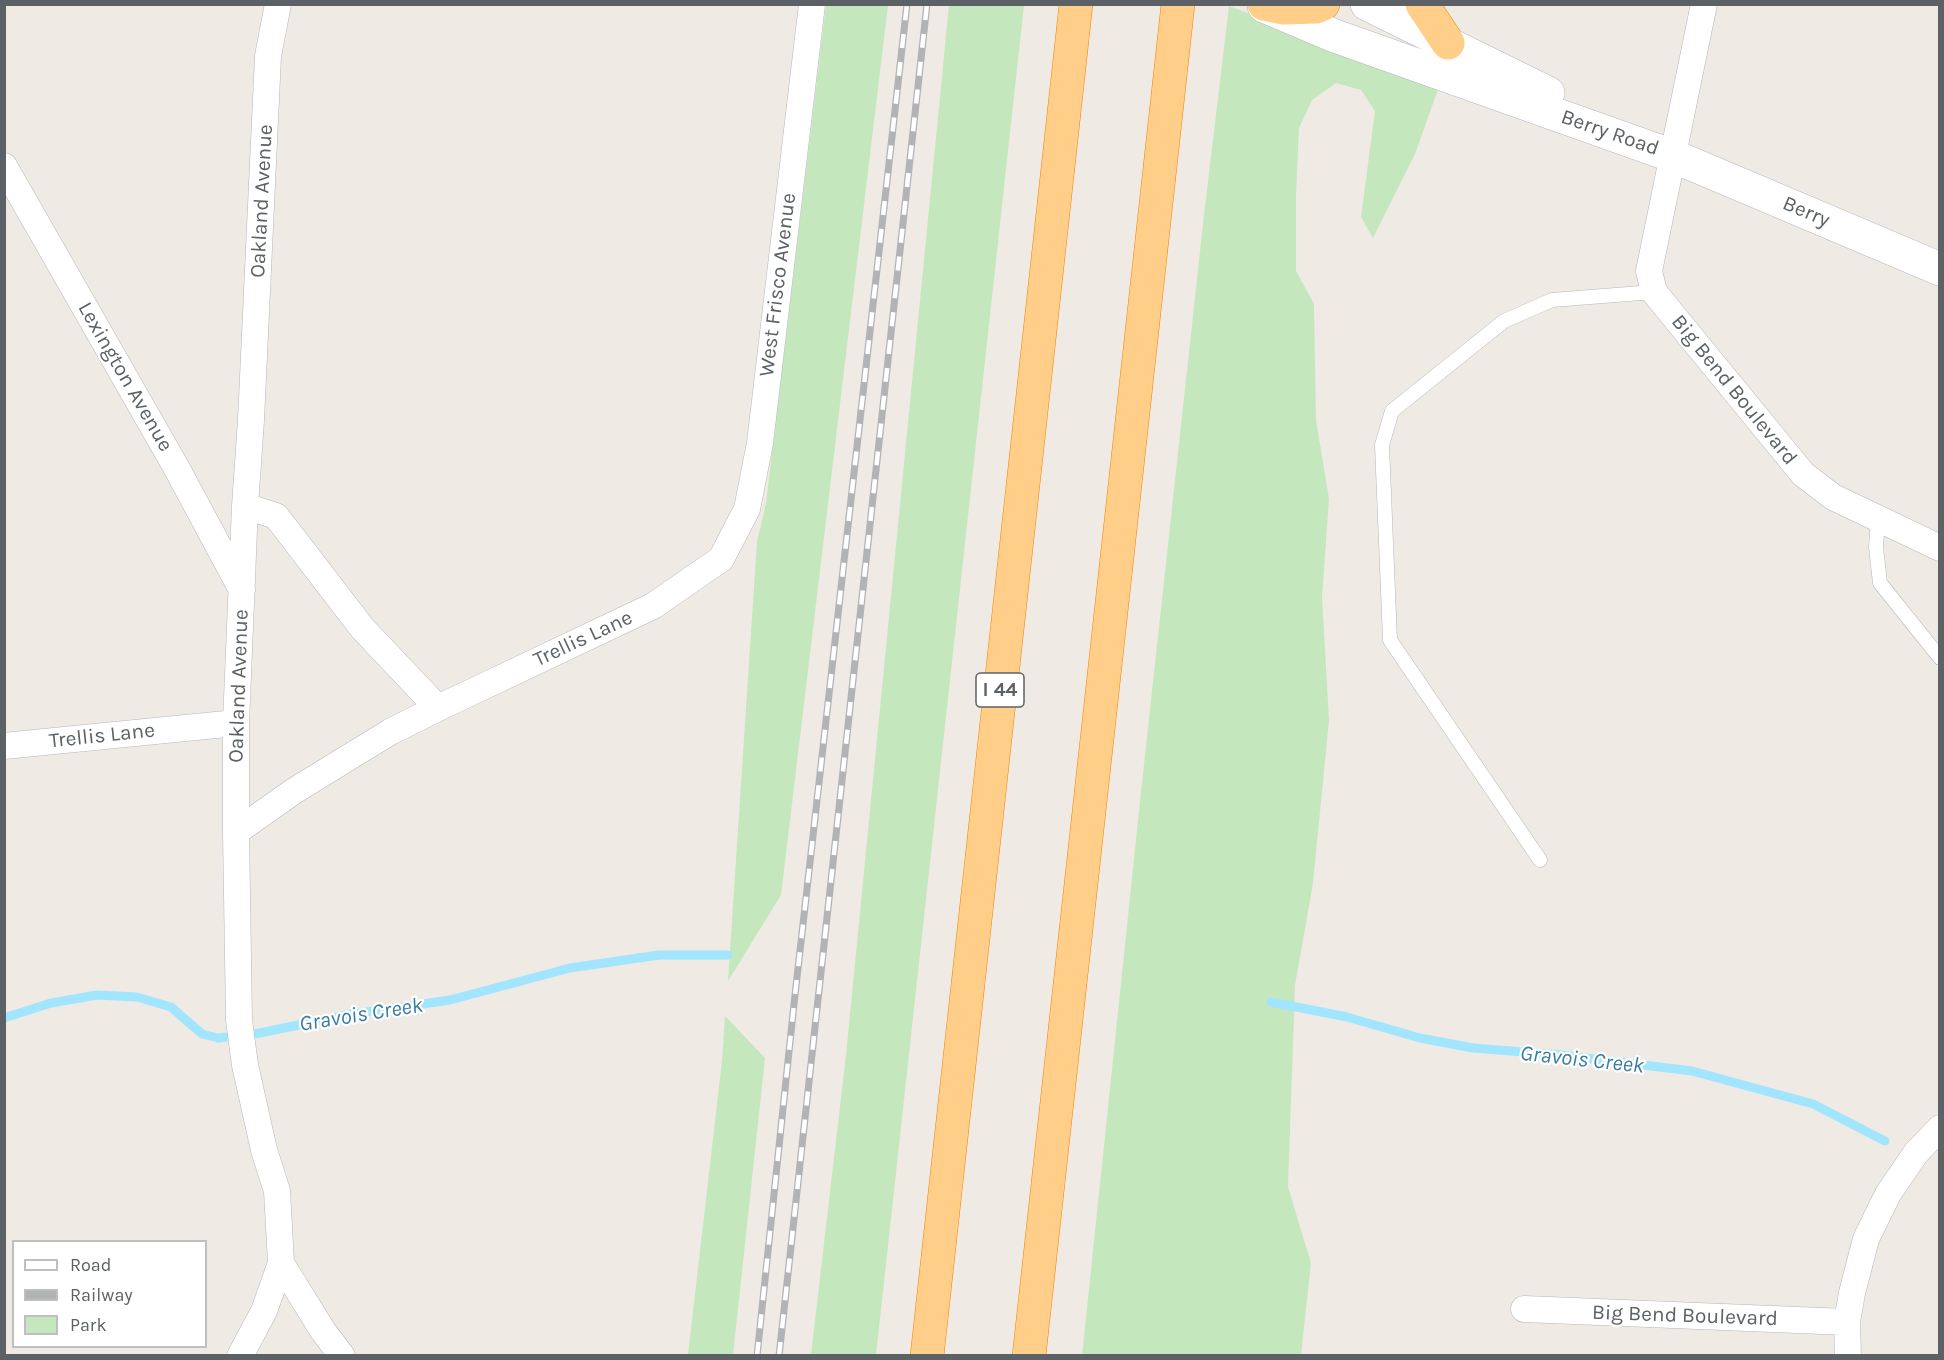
<!DOCTYPE html>
<html>
<head>
<meta charset="utf-8">
<style>
	body { margin:0 }
	#map { position:relative; width:1944px; height:1360px; overflow:hidden; background:#efeae3; font-family:Karla,sans-serif }
	canvas { display:block }
	.frame { position:absolute; inset:0; border:6px solid #5b6164; pointer-events:none }
	.legend { position:absolute; left:12px; top:1240px; width:195px; height:108px; box-sizing:border-box; background:#fff; border:2px solid #bdc0c1; margin:0; padding:8px 10px; list-style:none; font-size:18px; color:#5b6164 }
	.legend li { display:flex; align-items:center; gap:12px; height:30px }
	.legend b { width:30px; border:2px solid #bdc0c1 }
</style>
</head>
<body>
<div id="map">
<canvas width="1944" height="1360"></canvas>
<div class="frame"></div>
<ul class="legend">
<li><b style="height:8px;background:#fff"></b>Road</li>
<li><b style="height:8px;background:#b2b3b4"></b>Railway</li>
<li><b style="height:16px;background:#c4e7be"></b>Park</li>
</ul>
</div>
<script>
const context = document.querySelector('canvas').getContext('2d');
context.lineJoin = 'round';
function fill(path, color) {
  context.fillStyle = color;
  context.fill(path, 'evenodd');
}
function shape(rows) {
  const path = new Path2D();
  for (const r of rows) {
    path.moveTo(r[0], r[1]);
    for (let i = 2; i < r.length; i += 2) path.lineTo(r[i], r[i + 1]);
  }
  return path;
}
function strokePath(path, color, width, dash) {
  context.strokeStyle = color;
  context.lineWidth = width;
  context.lineCap = dash ? 'butt' : 'round';
  context.setLineDash(dash || []);
  context.stroke(path);
}
function write(font, color, halo, rows, align = 'center') {
  context.font = font + ' Karla,sans-serif';
  context.lineWidth = 4.5;
  context.setLineDash([]);
  context.textBaseline = 'middle';
  context.strokeStyle = halo;
  context.fillStyle = color;
  for (const [text, x, y, turn = 0] of rows) {
    context.save();
    context.translate(x, y);
    context.rotate((+turn || 0) * Math.PI / 180);
    context.textAlign = isNaN(turn) ? turn : align;
    if (halo) context.strokeText(text, 0, 0);
    context.fillText(text, 0, 0);
    context.restore();
  }
}
fill(shape([
	[826,5,888,5,781,895,728,981,757,542,766,503],
	[949,5,1024,5,876,1355,811,1355,846,1055],
	[1229,6,1338,47,1441,81,1415,154,1373,238,1361,217,1375,111,1361,90,1336,83,1312,100,1299,128,1296,194,1296,271,1314,304,1316,420,1329,499,1322,597,1329,720,1313,883,1295,985,1288,1187,1311,1263,1301,1355,1082,1356,1141,792,1204,215],
	[725,1016,765,1058,733,1355,688,1355,722,1061]
]), '#c4e7be');
strokePath(shape([
	[1271,1002,1347,1017,1420,1038,1473,1048,1562,1055,1692,1071,1813,1104,1885,1141],
	[4,1018,51,1003,97,995,137,997,171,1007,202,1034,218,1038,260,1033,346,1015,450,1000,570,968,659,955,728,955]
]), '#a2e5ff', 9);
const service = shape([
	[1878,519,1876,547,1880,583,1940,658],
	[1540,860,1390,640,1382,445,1392,411,1504,321,1552,300,1654,292]
]);
const minor = shape([
	[1704,4,1649,271,1654,292,1803,474,1833,497,1940,548],
	[4,166,176,467,242,590],
	[245,506,276,516,363,629,438,708],
	[4,746,236,723],
	[236,832,294,791,390,732,438,708,653,606,721,559,747,509,760,443,812,4],
	[281,1263,323,1331,342,1356],
	[1524,1309,1847,1322],
	[240,1356,264,1311,281,1263,277,1191,264,1150,245,1065,239,1020,236,832,236,723,245,506,251,420,268,56,278,4],
	[1848,1356,1847,1322,1852,1293,1866,1239,1888,1194,1916,1153,1940,1128]
]);
const secondary = shape([
	[1367,4,1548,93],
	[1264,6,1335,36,1673,156,1940,269]
]);
const motorway = shape([
	[1264,4,1284,8,1316,7,1323,4],
	[1422,4,1448,43],
	[927,1356,1076,4],
	[1029,1356,1178,4]
]);
strokePath(service, '#b4b7bb', 15);
strokePath(minor, '#b4b7bb', 27);
strokePath(secondary, '#b4b9be', 34);
strokePath(motorway, '#f18000', 34);
strokePath(service, '#fff', 14);
strokePath(minor, '#fff', 26);
strokePath(secondary, '#fff', 33);
strokePath(motorway, '#ffcf89', 33);
const rail = shape([
	[757,1356,794,1004,907,4],
	[779,1356,927,4]
]);
strokePath(rail, '#b2b3b4', 7);
strokePath(rail, '#fff', 4.5, [14]);
for (const [x, y, w] of [
	[1000,690,48]
]) {
  const box = new Path2D();
  box.roundRect(x - w / 2, y - 17, w, 34, 4.5);
  context.fillStyle = '#fff';
  context.fill(box);
  strokePath(box, '#5b6164', 1.5);
}
write('bold 20px', '#5b6164', null, [
	["I 44",1000,690]
]);
write('21px', '#5b6164', '#fff', [
	["Berry Road",1610,133,19],
	["Oakland Avenue",262,201,-87],
	["Berry",1806,212,23],
	["West Frisco Avenue",778,285,-83],
	["Lexington Avenue",125,377,60],
	["Big Bend Boulevard",1734,390,51],
	["Trellis Lane",583,639,-25],
	["Oakland Avenue",239,686,-88],
	["Trellis Lane",102,736,-6],
	["Big Bend Boulevard",1685,1316,2]
]);
write('italic 22px', '#367ca3', '#fff', [
	["Gravois Creek",361,1015,-9],
	["Gravois Creek",1582,1060,6]
]);
</script>
</body>
</html>
